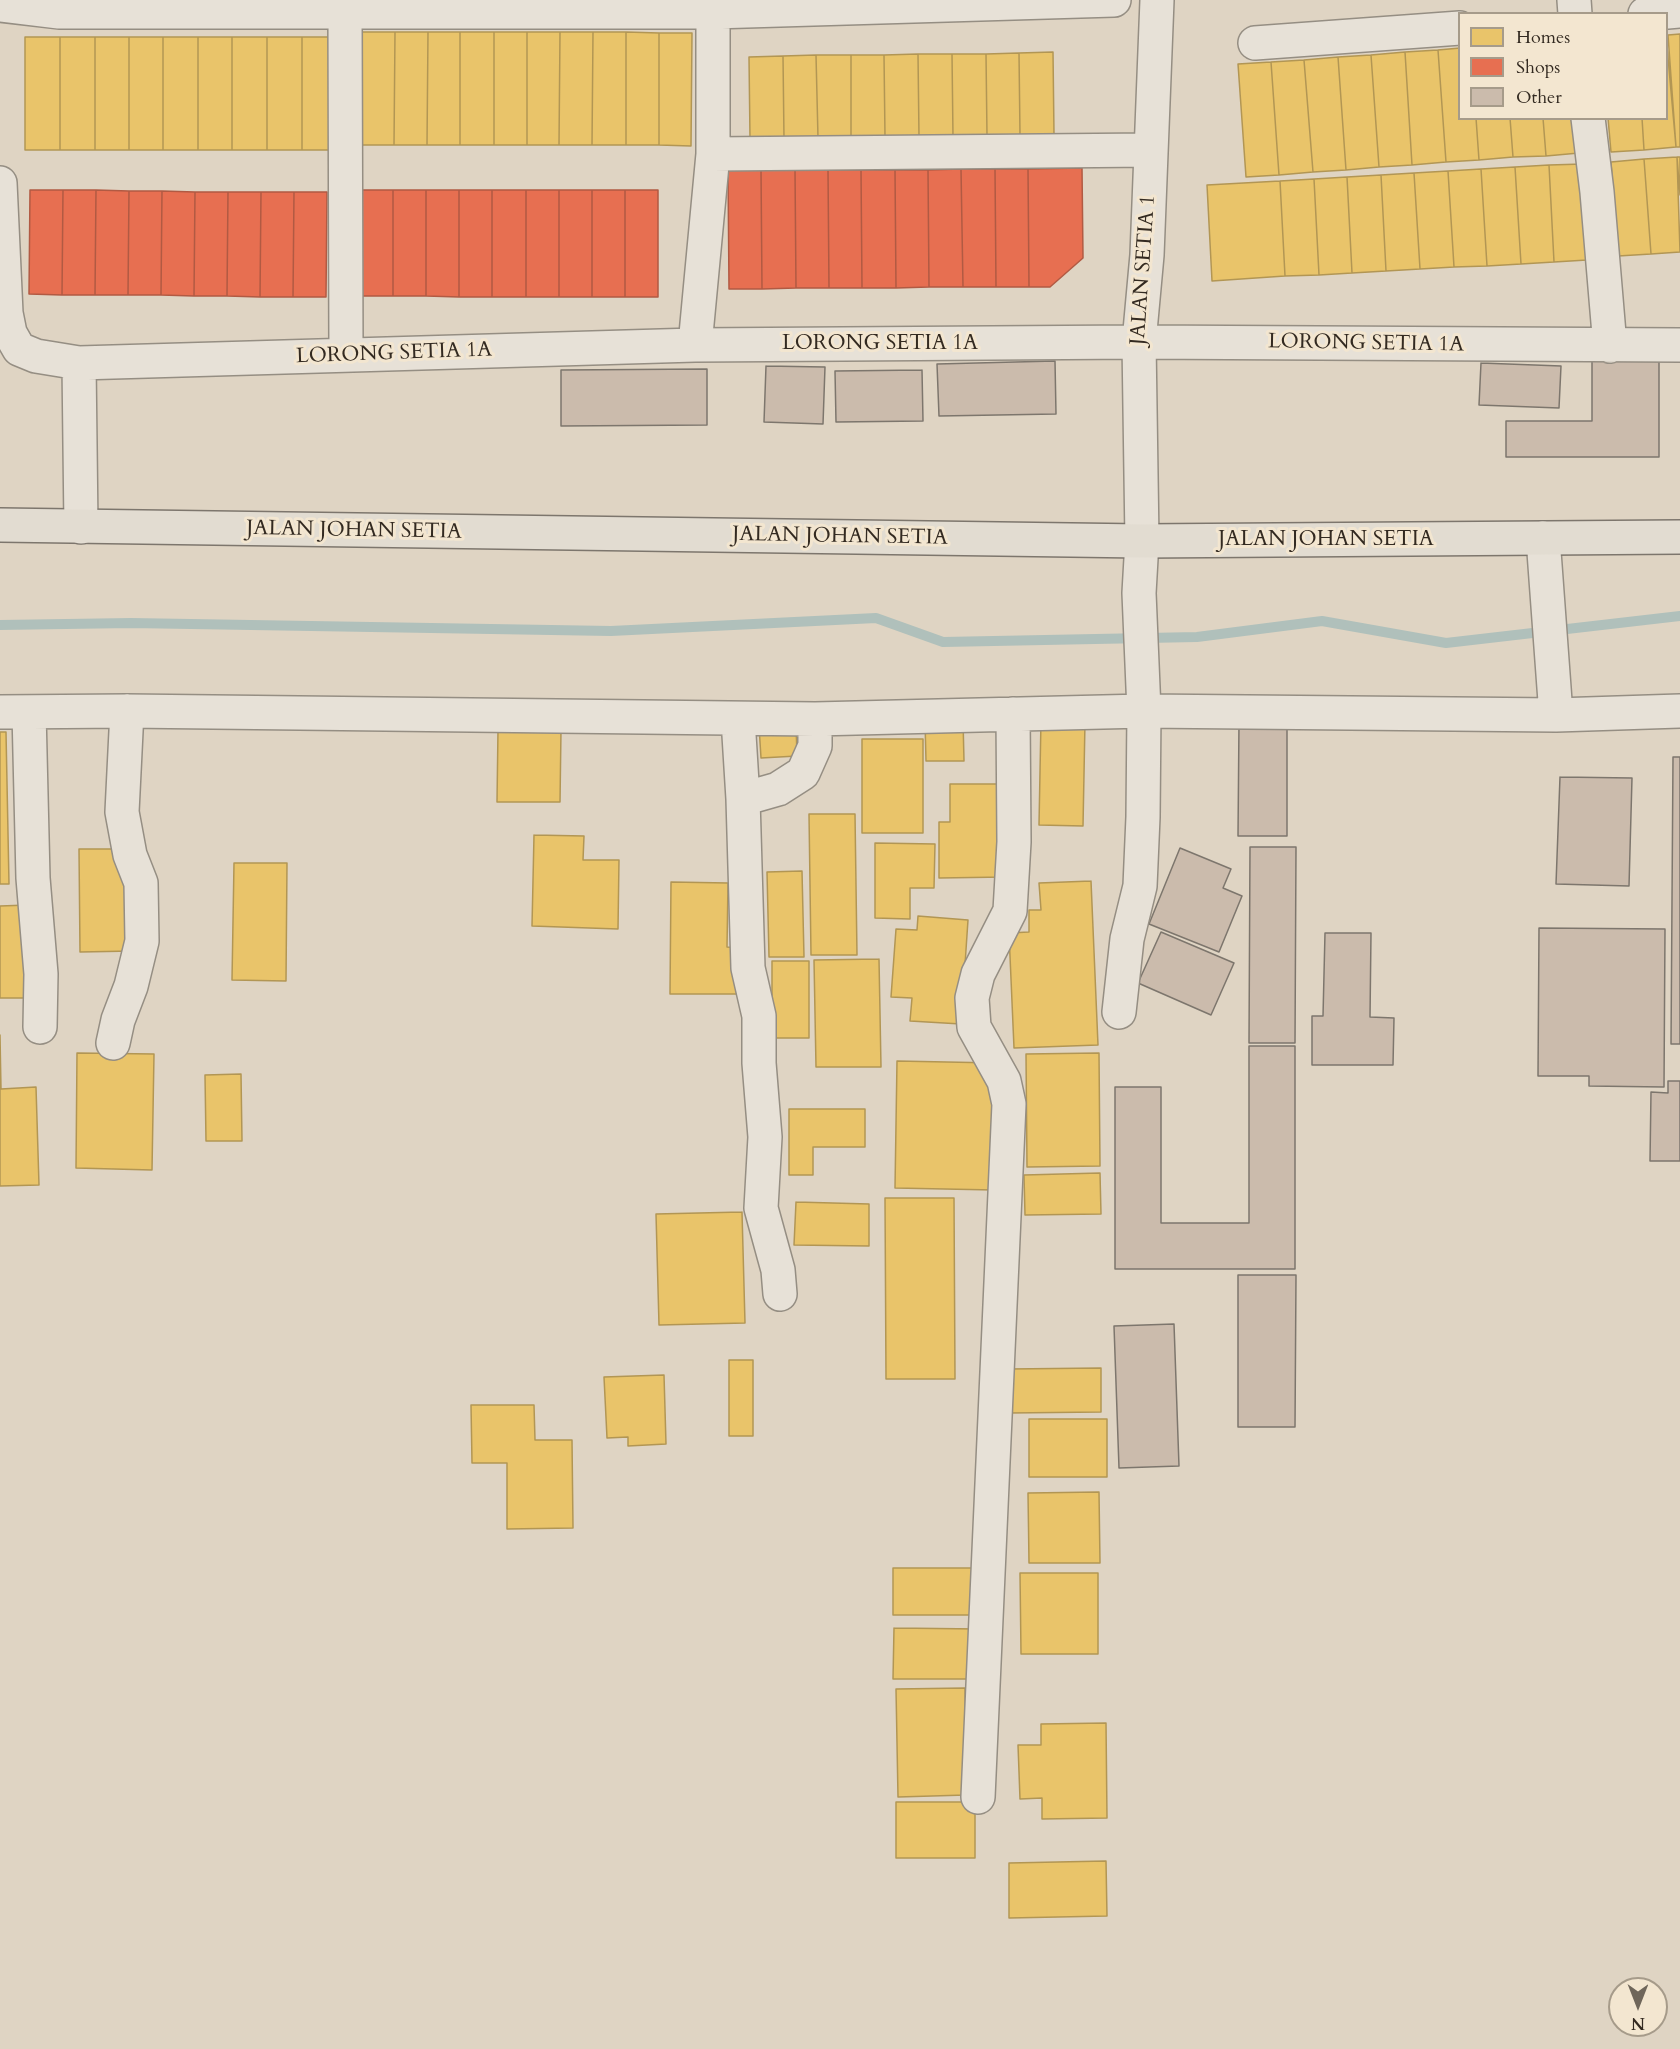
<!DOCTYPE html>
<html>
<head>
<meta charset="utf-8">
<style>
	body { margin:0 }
	#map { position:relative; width:1680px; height:2049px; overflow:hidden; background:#dfd4c3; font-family:Cardo,serif }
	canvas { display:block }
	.legend { position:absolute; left:1458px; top:12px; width:210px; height:108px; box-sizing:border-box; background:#f3e6d0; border:2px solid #a69b8a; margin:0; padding:8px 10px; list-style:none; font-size:18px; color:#332a21 }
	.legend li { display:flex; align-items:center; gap:12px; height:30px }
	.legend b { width:30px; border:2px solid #a69b8a }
	.north { position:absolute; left:1608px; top:1977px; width:60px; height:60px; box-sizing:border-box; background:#f3e6d0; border:2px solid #a69b8a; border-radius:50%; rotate:180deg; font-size:16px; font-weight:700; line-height:24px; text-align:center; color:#332a21 }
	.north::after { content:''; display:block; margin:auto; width:21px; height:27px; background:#6f665a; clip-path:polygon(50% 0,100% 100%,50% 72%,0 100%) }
</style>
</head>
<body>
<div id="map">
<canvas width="1680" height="2049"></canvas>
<ul class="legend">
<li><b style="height:16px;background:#e9c46a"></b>Homes</li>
<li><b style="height:16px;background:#e76f51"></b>Shops</li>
<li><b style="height:16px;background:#cbbbac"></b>Other</li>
</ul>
<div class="north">N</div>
</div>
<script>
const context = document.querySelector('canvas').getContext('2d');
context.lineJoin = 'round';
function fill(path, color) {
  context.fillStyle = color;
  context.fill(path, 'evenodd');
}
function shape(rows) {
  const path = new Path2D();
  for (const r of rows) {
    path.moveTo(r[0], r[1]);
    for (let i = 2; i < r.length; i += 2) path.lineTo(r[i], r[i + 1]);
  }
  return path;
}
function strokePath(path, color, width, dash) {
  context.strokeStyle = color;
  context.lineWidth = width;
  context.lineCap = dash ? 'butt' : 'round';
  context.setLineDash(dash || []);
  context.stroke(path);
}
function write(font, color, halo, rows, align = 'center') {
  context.font = font + ' Cardo,serif';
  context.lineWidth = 6;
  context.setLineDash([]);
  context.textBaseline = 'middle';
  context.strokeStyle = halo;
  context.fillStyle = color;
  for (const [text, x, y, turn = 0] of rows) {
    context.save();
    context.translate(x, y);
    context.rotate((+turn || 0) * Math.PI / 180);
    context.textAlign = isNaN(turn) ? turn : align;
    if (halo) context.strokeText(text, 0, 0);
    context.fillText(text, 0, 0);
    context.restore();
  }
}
const homes = shape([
	[362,32,395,32,394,145,362,145,362,32],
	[395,32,428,32,427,145,394,145,395,32],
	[428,32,460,32,460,145,427,145,428,32],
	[460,32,494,32,494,145,460,145,460,32],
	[494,32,527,32,527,145,494,145,494,32],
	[527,32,560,32,559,145,527,145,527,32],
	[560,32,593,32,592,145,559,145,560,32],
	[593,32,626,32,626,145,592,145,593,32],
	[626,32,659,33,659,145,626,145,626,32],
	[659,33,692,33,691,146,659,145,659,33],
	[1680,34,1680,147,1676,147,1668,35,1680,34],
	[1666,35,1676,147,1644,150,1642,118,1666,118,1666,35],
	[25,37,60,37,60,150,25,150,25,37],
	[60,37,95,37,95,150,60,150,60,37],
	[95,37,129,37,129,150,95,150,95,37],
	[129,37,163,37,163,150,129,150,129,37],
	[163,37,198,37,198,150,163,150,163,37],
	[198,37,232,37,232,150,198,150,198,37],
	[232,37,267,37,267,150,232,150,232,37],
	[267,37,302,37,302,150,267,150,267,37],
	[302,37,336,37,336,150,302,150,302,37],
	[1460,48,1460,118,1476,118,1479,160,1446,162,1438,50,1460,48],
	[1438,50,1446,162,1412,165,1405,52,1438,50],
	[1053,52,1054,135,1020,135,1019,53,1053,52],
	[1405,52,1412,165,1379,167,1371,55,1405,52],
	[1019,53,1020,135,987,136,986,54,1019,53],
	[918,54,919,137,885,137,884,55,918,54],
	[918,54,952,54,953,137,919,137,918,54],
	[952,54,986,54,987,136,953,137,952,54],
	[816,55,818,138,784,139,783,56,816,55],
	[816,55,851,55,851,138,818,138,816,55],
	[851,55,884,55,885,137,851,138,851,55],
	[1371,55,1379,167,1346,170,1338,57,1371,55],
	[783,56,784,139,750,139,749,57,783,56],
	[1338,57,1346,170,1313,172,1304,60,1338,57],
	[1304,60,1313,172,1279,175,1271,62,1304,60],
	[1271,62,1279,175,1246,177,1238,64,1271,62],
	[1476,118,1510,118,1513,157,1479,160,1476,118],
	[1510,118,1543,118,1546,156,1513,157,1510,118],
	[1543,118,1576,118,1579,153,1546,156,1543,118],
	[1608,118,1642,118,1644,150,1611,152,1608,118],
	[1677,157,1680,157,1680,195,1677,157],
	[1677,157,1680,252,1651,254,1644,159,1677,157],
	[1644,159,1651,254,1618,256,1611,162,1644,159],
	[1583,164,1587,260,1554,262,1549,165,1583,164],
	[1549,165,1554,262,1521,264,1515,167,1549,165],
	[1515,167,1521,264,1487,266,1481,169,1515,167],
	[1481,169,1487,266,1454,267,1448,171,1481,169],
	[1448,171,1454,267,1420,269,1414,173,1448,171],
	[1414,173,1420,269,1386,271,1381,175,1414,173],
	[1381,175,1386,271,1352,273,1347,177,1381,175],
	[1347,177,1352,273,1319,275,1314,179,1347,177],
	[1314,179,1319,275,1285,276,1280,181,1314,179],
	[1280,181,1285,276,1212,281,1207,185,1280,181],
	[963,720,964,761,926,761,925,721,963,720],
	[1041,720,1085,722,1083,826,1039,825,1041,720],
	[796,725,797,756,761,758,759,726,796,725],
	[498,730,561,730,560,802,497,802,498,730],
	[0,732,6,732,9,884,0,884,0,732],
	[862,739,923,739,923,833,862,833,862,739],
	[950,784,1004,784,1005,877,939,878,939,822,950,822,950,784],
	[809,814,855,814,857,955,811,955,809,814],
	[534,835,584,836,583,860,619,860,618,929,532,926,534,835],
	[875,843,935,844,934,888,910,888,910,919,875,918,875,843],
	[79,849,133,849,133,951,80,952,79,849],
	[234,863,287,863,286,981,232,980,234,863],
	[802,871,804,957,769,957,767,872,802,871],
	[1091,881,1098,1045,1014,1048,1009,933,1029,932,1029,910,1041,910,1039,883,1091,881],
	[671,882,728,883,727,947,742,948,742,994,670,994,671,882],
	[28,905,30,998,0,998,0,906,28,905],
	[918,916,968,920,961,1024,910,1021,912,998,891,997,896,929,917,930,918,916],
	[879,959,881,1067,816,1067,814,960,879,959],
	[772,961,809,961,809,1038,772,1038,772,961],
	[0,1035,1,1089,36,1087,39,1185,0,1186,0,1035],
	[77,1053,154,1054,152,1170,76,1168,77,1053],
	[1099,1053,1100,1166,1027,1167,1026,1054,1099,1053],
	[897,1061,996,1063,994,1190,895,1188,897,1061],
	[241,1074,242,1141,206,1141,205,1075,241,1074],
	[789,1109,865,1109,865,1147,813,1147,813,1175,789,1175,789,1109],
	[1100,1173,1101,1214,1025,1215,1024,1175,1100,1173],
	[885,1198,954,1198,955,1379,886,1379,885,1198],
	[796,1202,869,1204,869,1246,794,1245,796,1202],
	[742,1212,745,1323,659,1325,656,1214,742,1212],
	[729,1360,753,1360,753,1436,729,1436,729,1360],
	[1101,1368,1101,1412,1009,1413,1008,1369,1101,1368],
	[664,1375,666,1444,628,1446,628,1437,607,1438,604,1377,664,1375],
	[471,1405,534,1405,535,1440,572,1440,573,1528,507,1529,507,1463,472,1463,471,1405],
	[1029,1419,1107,1419,1107,1477,1029,1477,1029,1419],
	[1099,1492,1100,1563,1029,1563,1028,1493,1099,1492],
	[893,1568,981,1568,981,1615,893,1615,893,1568],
	[1020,1573,1098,1573,1098,1654,1021,1654,1020,1573],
	[894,1628,979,1629,979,1679,893,1679,894,1628],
	[965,1688,966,1795,898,1797,896,1689,965,1688],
	[1106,1723,1107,1818,1042,1819,1042,1798,1020,1799,1018,1745,1041,1745,1041,1724,1106,1723],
	[896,1802,975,1802,975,1858,896,1858,896,1802],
	[1106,1861,1107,1916,1009,1918,1009,1863,1106,1861]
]);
fill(homes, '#e9c46a');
strokePath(homes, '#b29654', 1.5);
const shops = shape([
	[1082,168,1083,258,1050,287,1029,287,1028,169,1082,168],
	[961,169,963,287,929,287,928,170,961,169],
	[961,169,995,169,996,287,963,287,961,169],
	[995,169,1028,169,1029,287,996,287,995,169],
	[728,170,761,170,762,289,729,289,728,170],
	[761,170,795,170,796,288,762,289,761,170],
	[795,170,828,170,829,288,796,288,795,170],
	[828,170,861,170,862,288,829,288,828,170],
	[861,170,895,170,896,288,862,288,861,170],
	[895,170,928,170,929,287,896,288,895,170],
	[30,190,63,190,62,295,29,294,30,190],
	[63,190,96,190,95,295,62,295,63,190],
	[96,190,129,191,128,295,95,295,96,190],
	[360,190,393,190,393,296,360,296,360,190],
	[393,190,426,190,426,296,393,296,393,190],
	[426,190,459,190,459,297,426,296,426,190],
	[459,190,492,190,492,297,459,297,459,190],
	[492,190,526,190,526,297,492,297,492,190],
	[526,190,559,190,559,297,526,297,526,190],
	[559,190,592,190,592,297,559,297,559,190],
	[592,190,625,190,625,297,592,297,592,190],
	[625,190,658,190,658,297,625,297,625,190],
	[129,191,162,191,161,295,128,295,129,191],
	[162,191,195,192,194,296,161,295,162,191],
	[195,192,228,192,227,296,194,296,195,192],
	[228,192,261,192,260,297,227,296,228,192],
	[261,192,294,192,293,297,260,297,261,192],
	[294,192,327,192,326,297,293,297,294,192]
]);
fill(shops, '#e76f51');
strokePath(shops, '#b15a43', 1.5);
strokePath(shape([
	[0,625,131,623,611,631,876,618,943,642,1197,637,1322,621,1446,643,1680,616]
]), '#b0c0bb', 10);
const building = shape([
	[1055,361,1056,414,939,416,937,364,1055,361],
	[1592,361,1659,361,1659,457,1506,457,1506,421,1592,421,1592,361],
	[1481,363,1561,366,1559,408,1479,405,1481,363],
	[766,366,825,367,823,424,764,422,766,366],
	[707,369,707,425,561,426,561,370,707,369],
	[922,370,923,421,836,422,835,371,922,370],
	[1239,722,1287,722,1287,836,1238,836,1239,722],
	[1673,757,1680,757,1680,1044,1671,1044,1673,757],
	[1560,777,1632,778,1629,886,1556,884,1560,777],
	[1250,847,1296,847,1295,1043,1249,1043,1250,847],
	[1180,848,1231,869,1223,888,1242,896,1219,952,1149,924,1180,848],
	[1539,928,1665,929,1664,1087,1589,1086,1589,1076,1538,1076,1539,928],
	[1161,932,1234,963,1211,1015,1138,983,1161,932],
	[1325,933,1371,933,1370,1017,1394,1018,1393,1065,1312,1065,1312,1016,1323,1016,1325,933],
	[1249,1046,1295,1046,1295,1269,1115,1269,1115,1087,1161,1087,1161,1223,1249,1223,1249,1046],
	[1668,1081,1680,1081,1680,1161,1650,1161,1651,1092,1668,1093,1668,1081],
	[1238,1275,1296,1275,1295,1427,1238,1427,1238,1275],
	[1174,1324,1179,1466,1119,1468,1114,1326,1174,1324]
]);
fill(building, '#cbbbac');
strokePath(building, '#7d766d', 1.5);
const minor = shape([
	[1574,0,1575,14],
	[0,5,59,12,713,12,1114,0],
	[345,12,346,355],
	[1645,14,1680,11],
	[1255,43,1460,28],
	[1588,118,1597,192,1610,346],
	[713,154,1151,150],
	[0,183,6,313,10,333,19,349,36,356,79,363],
	[695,345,713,154,713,12],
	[81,527,79,363,695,345,1139,342,1680,345],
	[1543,538,1556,715],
	[0,712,127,711,815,719,1144,711,1556,715,1680,711],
	[29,712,33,878,41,974,40,1027],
	[738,719,743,799,748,968,759,1016,759,1063,765,1137,761,1208,778,1270,780,1294],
	[743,799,778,789,803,773,815,746,815,719],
	[1119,1012,1127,939,1140,886,1143,817,1144,711,1139,593,1142,541,1139,342,1147,255,1157,0],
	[113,1043,118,1020,131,986,142,941,141,883,130,855,122,812,127,711],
	[978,1797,1009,1104,1004,1081,974,1027,972,998,978,974,1010,911,1014,842,1013,714]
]);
const major = shape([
	[0,525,1142,541,1680,537]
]);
strokePath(minor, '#958e83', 36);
strokePath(major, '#7d766d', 36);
strokePath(minor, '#e7e1d7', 33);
strokePath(major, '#e2dcd1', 33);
write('21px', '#332a21', '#f3e6d0', [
	["JALAN SETIA 1",1144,270,-86],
	["LORONG SETIA 1A",880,344],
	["LORONG SETIA 1A",1366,344,1],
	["LORONG SETIA 1A",394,354,-2],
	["JALAN JOHAN SETIA",354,531,1],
	["JALAN JOHAN SETIA",840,537,1],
	["JALAN JOHAN SETIA",1326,540]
]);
</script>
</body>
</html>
